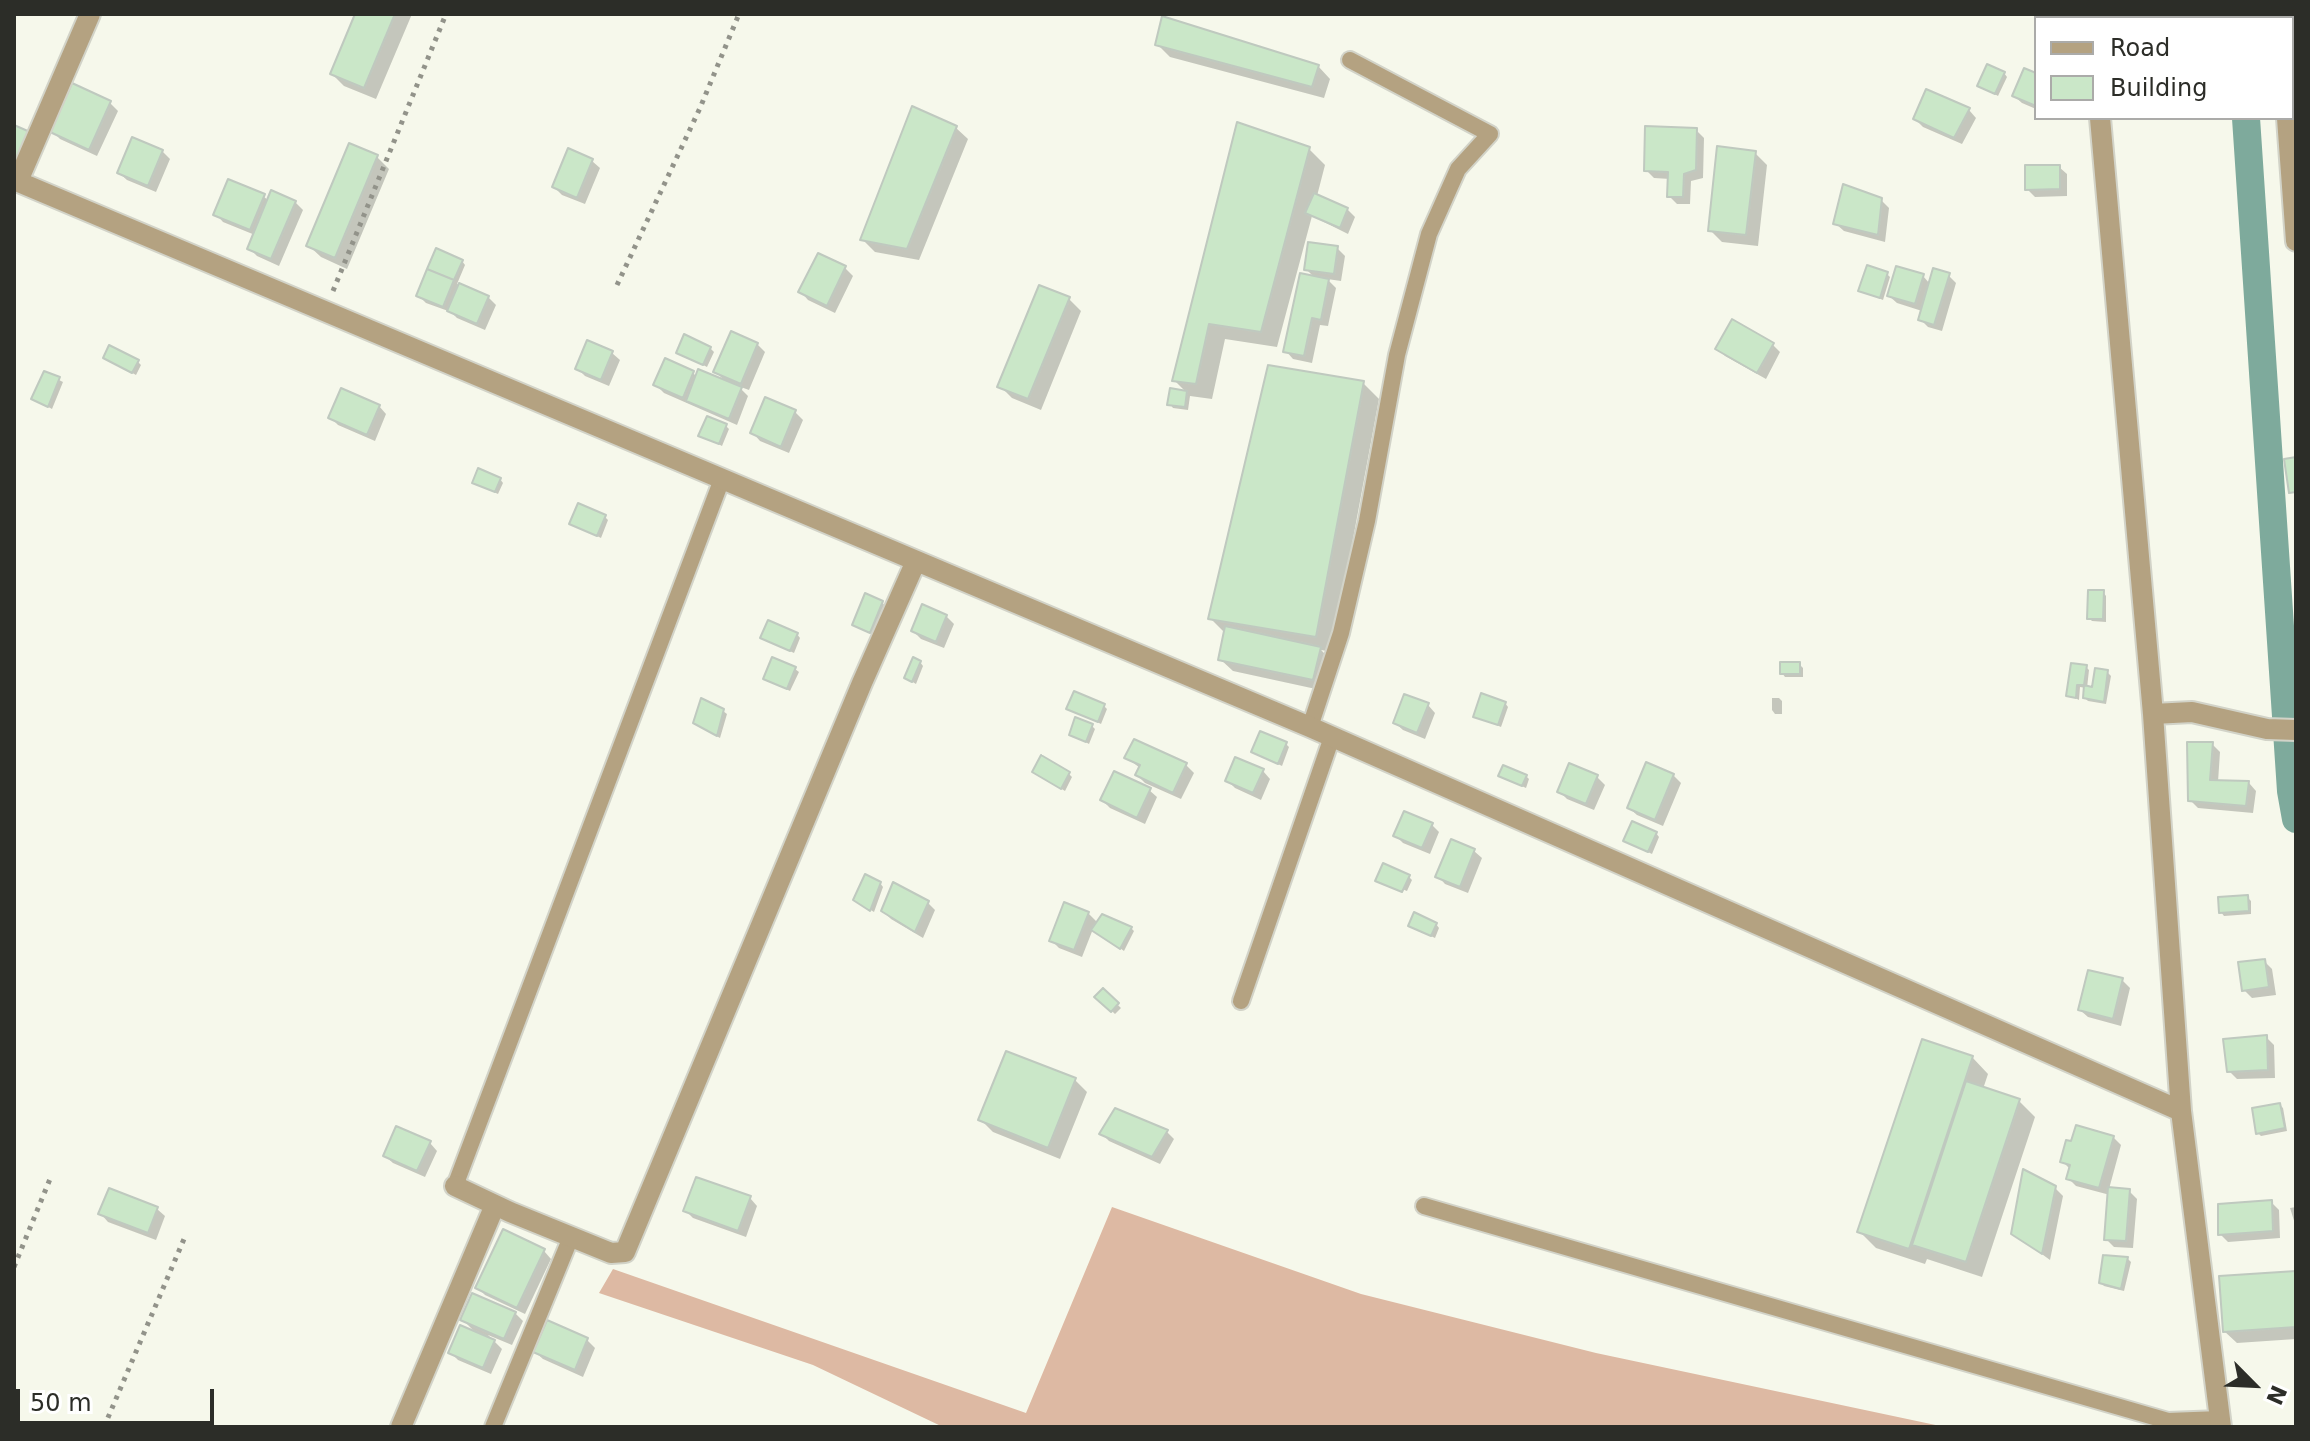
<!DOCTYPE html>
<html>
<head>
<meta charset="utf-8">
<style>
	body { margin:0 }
	#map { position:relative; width:2310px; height:1441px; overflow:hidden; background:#f6f8eb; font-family:"DejaVu Sans",sans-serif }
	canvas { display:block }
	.frame { position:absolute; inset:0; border:16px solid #2c2d28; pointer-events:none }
	.legend { position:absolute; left:2034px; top:16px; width:260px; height:104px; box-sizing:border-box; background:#fff; border:2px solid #ababa9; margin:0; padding:10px 14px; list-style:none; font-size:24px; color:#2c2d28 }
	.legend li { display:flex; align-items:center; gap:16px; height:40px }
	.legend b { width:40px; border:2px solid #ababa9 }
	.north { position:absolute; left:2214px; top:1345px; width:80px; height:80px; -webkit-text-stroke:6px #fff; paint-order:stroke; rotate:114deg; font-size:22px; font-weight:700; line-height:32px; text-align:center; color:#2c2d28 }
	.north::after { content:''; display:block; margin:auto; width:28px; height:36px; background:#2c2d28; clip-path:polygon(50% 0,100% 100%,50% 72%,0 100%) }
	.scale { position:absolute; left:16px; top:1389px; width:198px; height:36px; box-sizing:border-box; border:4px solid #2c2d28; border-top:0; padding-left:10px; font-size:24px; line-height:28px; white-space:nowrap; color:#2c2d28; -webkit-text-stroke:6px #fff; paint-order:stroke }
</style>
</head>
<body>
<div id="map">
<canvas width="2310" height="1441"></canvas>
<div class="frame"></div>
<ul class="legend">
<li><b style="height:10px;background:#b4a281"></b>Road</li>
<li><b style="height:22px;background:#cae7c8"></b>Building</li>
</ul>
<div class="north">N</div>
<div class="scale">50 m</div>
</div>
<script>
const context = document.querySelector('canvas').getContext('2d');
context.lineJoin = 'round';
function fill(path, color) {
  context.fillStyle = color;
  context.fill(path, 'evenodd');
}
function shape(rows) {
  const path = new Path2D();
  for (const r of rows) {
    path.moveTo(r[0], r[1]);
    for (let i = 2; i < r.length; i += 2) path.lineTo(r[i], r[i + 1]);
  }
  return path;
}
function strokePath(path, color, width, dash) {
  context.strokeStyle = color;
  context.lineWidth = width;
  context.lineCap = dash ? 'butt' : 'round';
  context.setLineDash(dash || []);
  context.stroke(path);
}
fill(shape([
	[1112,1207,1361,1294,1596,1353,1945,1427,943,1427,813,1365,599,1293,613,1269,1026,1413]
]), '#ddb9a3');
fill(shape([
	[357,14,412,14,376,99,344,86,332,74],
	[2296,21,2296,40,2292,36],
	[1158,45,1318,66,1330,79,1324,98,1170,57],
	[2004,73,2007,77,1998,96,1979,85],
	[2036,75,2036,109,2022,103,2014,96],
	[110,103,118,111,97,156,60,139,52,131],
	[1969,110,1976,118,1962,144,1923,127,1915,119],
	[955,127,968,139,919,260,875,252,863,240],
	[1696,130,1704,138,1703,178,1691,181,1690,204,1677,204,1669,196,1670,179,1654,178,1646,170],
	[1309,149,1325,165,1317,196,1347,209,1355,217,1348,234,1312,216,1277,347,1225,339,1212,399,1190,396,1188,410,1173,408,1170,404,1186,392,1174,380],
	[162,151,170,159,156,192,127,180,119,173],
	[1755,153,1767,165,1758,246,1722,242,1710,230],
	[377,157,389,169,347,269,321,257,308,245],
	[592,161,600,168,585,204,562,195,554,187],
	[2059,167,2067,174,2067,196,2035,197,2027,189],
	[263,196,269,201,295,202,303,210,279,266,257,256,249,248,255,235,223,222,216,214],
	[1881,200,1889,208,1885,242,1844,231,1836,224],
	[1337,248,1345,256,1341,281,1327,279,1336,288,1328,326,1320,325,1312,363,1293,359,1286,351,1315,278,1306,269],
	[462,261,465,265,457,284,488,297,496,305,485,330,457,318,451,312,426,303,419,296],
	[845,268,853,276,835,313,808,300,801,292],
	[1887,274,1890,277,1883,300,1861,291],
	[1948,275,1956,283,1942,331,1928,327,1920,319,1922,311,1897,303,1889,296,1923,276,1930,284],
	[1069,299,1081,311,1041,410,1012,398,1000,386],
	[757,344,765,352,749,390,738,386,748,396,737,425,664,393,656,385,693,373,697,377,727,383,716,372],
	[1773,345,1780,352,1766,379,1725,356,1717,348],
	[710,348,714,352,707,367,678,352],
	[612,353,620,360,609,386,585,376,577,368],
	[105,358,138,362,141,365,136,375],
	[45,373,63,382,52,409,34,399],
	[1363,383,1379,399,1332,652,1321,650,1332,661,1325,691,1233,671,1220,659,1226,634,1210,618],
	[379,406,386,414,375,441,338,425,330,417],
	[795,412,803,420,789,453,760,441,753,433],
	[726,426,729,429,722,446,701,435],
	[500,479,503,483,498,494,474,483],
	[605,517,608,520,601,538,571,523],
	[2103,592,2106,596,2106,622,2092,621,2089,618],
	[882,602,885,606,873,634,854,625],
	[946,616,954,624,944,648,921,639,913,631],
	[797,634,800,638,794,653,762,638],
	[920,662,923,666,916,684,906,678],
	[1799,664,1803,668,1803,677,1785,677,1782,673],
	[2086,667,2089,670,2087,688,2094,689,2107,672,2111,676,2106,704,2088,701,2085,698,2086,688,2080,687,2079,700,2069,695],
	[795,669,799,672,790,691,765,679],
	[1772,698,1779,698,1782,701,1782,714,1775,714,1772,710],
	[1505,703,1508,707,1501,727,1475,716],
	[1428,705,1435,713,1425,739,1403,730,1395,723],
	[1104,706,1107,709,1101,724,1068,708],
	[723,711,727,714,720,738,699,726],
	[1092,726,1095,729,1089,744,1071,734],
	[1286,744,1289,747,1282,766,1253,752],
	[2212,744,2220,752,2218,782,2249,783,2256,791,2253,813,2198,808,2190,800],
	[1127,758,1186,765,1194,773,1181,799,1145,783,1137,775,1140,768],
	[1263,771,1270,779,1261,800,1235,788,1227,780],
	[1037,774,1069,774,1072,777,1065,791],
	[1673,775,1681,783,1663,826,1637,815,1629,808],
	[1500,776,1526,776,1529,779,1526,788],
	[1597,777,1605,785,1594,810,1567,799,1559,791],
	[1149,790,1157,797,1145,824,1110,808,1102,800],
	[1431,824,1439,832,1430,854,1403,843,1395,835],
	[1656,833,1659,837,1652,854,1625,841],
	[1474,851,1482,858,1468,893,1445,884,1438,876],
	[1408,876,1412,880,1407,891,1379,880],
	[880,883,883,887,874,912,859,903],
	[2247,897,2251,901,2251,914,2224,916,2221,912],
	[927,902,935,910,923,938,891,919,883,911],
	[1088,913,1098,923,1131,928,1134,931,1124,951,1093,929,1082,957,1059,948,1051,940],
	[1436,924,1439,928,1435,938,1414,928],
	[2264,961,2272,969,2276,995,2252,998,2244,990],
	[2122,980,2130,988,2121,1026,2088,1017,2080,1010],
	[1103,991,1121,1008,1115,1014,1097,997],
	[2267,1038,2274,1045,2275,1078,2237,1079,2229,1071],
	[1972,1057,1988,1074,1983,1089,2019,1101,2035,1117,1982,1277,1927,1259,1925,1264,1876,1248,1860,1232],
	[1075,1080,1087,1092,1060,1159,993,1132,981,1120],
	[2280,1105,2283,1108,2287,1131,2261,1136,2258,1133],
	[1167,1132,1174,1139,1160,1164,1109,1141,1101,1133],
	[2113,1137,2121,1145,2109,1189,2129,1191,2137,1199,2133,1248,2114,1247,2106,1239,2110,1195,2076,1186,2068,1178,2070,1169,2062,1161],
	[430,1143,437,1151,425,1177,393,1163,385,1156],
	[2055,1188,2063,1196,2050,1260,2013,1233],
	[750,1198,757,1206,746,1237,693,1218,686,1211],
	[2271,1202,2279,1210,2280,1238,2228,1242,2220,1234],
	[2296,1207,2296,1227,2290,1208],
	[157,1209,165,1216,156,1240,108,1222,101,1214],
	[544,1251,551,1259,525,1314,485,1295,477,1287],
	[2128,1259,2131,1262,2124,1291,2104,1286,2101,1282],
	[2296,1273,2296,1339,2237,1343,2224,1331],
	[514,1312,523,1321,512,1345,488,1335,502,1349,491,1374,458,1360,450,1352,477,1334,463,1320],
	[548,1323,587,1340,595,1348,583,1377,543,1359,535,1352]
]), '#0003');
strokePath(shape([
	[2239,14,2239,18],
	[2246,118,2291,791,2296,819]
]), '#7eaa9c', 28);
const building = shape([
	[355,14,395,14,364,88,330,74,355,14],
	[1162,16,1319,65,1312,87,1155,45,1162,16],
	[1987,64,2005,72,1995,94,1977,86,1987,64],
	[2024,68,2036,73,2036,106,2012,96,2024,68],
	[72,83,111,101,89,150,50,132,72,83],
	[1926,89,1970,108,1954,138,1913,119,1926,89],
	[912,106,957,126,907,249,860,240,912,106],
	[1237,122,1310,147,1261,332,1209,324,1196,384,1172,381,1237,122],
	[14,125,30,132,18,161,14,159,14,125],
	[1645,126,1697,128,1696,170,1684,174,1683,197,1667,197,1668,172,1644,171,1645,126],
	[132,137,163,150,148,186,117,173,132,137],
	[349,143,378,155,335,258,306,246,349,143],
	[1717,146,1756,151,1746,235,1708,231,1717,146],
	[568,148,593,159,577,198,552,187,568,148],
	[2025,165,2060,165,2060,189,2025,190,2025,165],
	[228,179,265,194,250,230,213,215,228,179],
	[1843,184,1882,198,1878,235,1833,224,1843,184],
	[271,190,296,201,271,259,247,249,271,190],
	[1314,193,1348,208,1340,228,1305,213,1314,193],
	[1308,242,1338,246,1334,274,1304,270,1308,242],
	[436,248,463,260,454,280,427,269,436,248],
	[818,253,846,266,827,306,798,292,818,253],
	[1867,265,1888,272,1880,298,1858,291,1867,265],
	[1896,266,1924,274,1915,304,1887,296,1896,266],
	[1933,268,1950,273,1934,325,1918,320,1933,268],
	[427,269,454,280,443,307,416,296,427,269],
	[1300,273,1329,279,1321,320,1312,318,1304,356,1283,352,1300,273],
	[459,283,489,296,477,324,447,311,459,283],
	[1039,285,1070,297,1028,399,997,387,1039,285],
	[1732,319,1774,343,1757,373,1715,349,1732,319],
	[731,331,758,343,741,384,713,372,731,331],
	[684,334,711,347,703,365,676,353,684,334],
	[587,340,613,351,601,380,575,369,587,340],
	[109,345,139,360,132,373,103,358,109,345],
	[665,358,694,371,683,398,653,385,665,358],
	[1268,365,1364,381,1316,637,1208,619,1268,365],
	[698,369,742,387,729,419,686,401,698,369],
	[44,371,60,377,48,407,31,399,44,371],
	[341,388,380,405,367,435,328,418,341,388],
	[1170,388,1187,391,1185,407,1167,405,1170,388],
	[765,397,796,410,781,447,750,433,765,397],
	[707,416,727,424,719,444,698,436,707,416],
	[2296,457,2296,492,2289,493,2284,459,2296,457],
	[478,468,501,478,495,492,472,483,478,468],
	[578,503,606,515,597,536,569,524,578,503],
	[2088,590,2104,590,2103,619,2087,619,2088,590],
	[865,593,883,601,870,633,852,625,865,593],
	[922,604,947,615,936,642,911,631,922,604],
	[768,620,798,633,790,651,760,638,768,620],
	[1225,626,1321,647,1313,680,1218,660,1225,626],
	[772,657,796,667,787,689,763,679,772,657],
	[913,657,921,661,912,682,904,678,913,657],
	[1780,662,1800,662,1800,674,1780,674,1780,662],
	[2071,663,2087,665,2084,685,2077,685,2076,698,2066,696,2071,663],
	[2095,668,2108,670,2104,702,2083,698,2084,685,2092,687,2095,668],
	[1074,691,1105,704,1098,722,1066,709,1074,691],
	[1481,693,1506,702,1498,725,1473,717,1481,693],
	[1404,694,1429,703,1417,733,1393,723,1404,694],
	[701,698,724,709,717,736,693,723,701,698],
	[1075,717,1093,724,1086,742,1069,735,1075,717],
	[1260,731,1287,742,1278,764,1251,752,1260,731],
	[1134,739,1187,763,1173,793,1135,775,1140,765,1124,758,1134,739],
	[2187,742,2213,742,2210,780,2249,781,2246,806,2188,801,2187,742],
	[1041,755,1070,772,1061,789,1032,772,1041,755],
	[1235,757,1264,769,1253,793,1225,781,1235,757],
	[1646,762,1674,774,1655,820,1627,808,1646,762],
	[1569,763,1598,775,1586,804,1557,792,1569,763],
	[1503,765,1527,775,1522,786,1498,776,1503,765],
	[1114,771,1151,788,1137,818,1100,800,1114,771],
	[1404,811,1433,823,1422,848,1393,836,1404,811],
	[1632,821,1657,832,1648,852,1623,841,1632,821],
	[1451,839,1475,849,1460,887,1435,877,1451,839],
	[1383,863,1410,875,1402,892,1375,881,1383,863],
	[865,874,881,882,870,911,853,900,865,874],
	[893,882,929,901,915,932,881,911,893,882],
	[2248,895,2249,911,2219,913,2218,897,2248,895],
	[1064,902,1089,912,1074,950,1049,941,1064,902],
	[1414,912,1437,923,1431,936,1408,926,1414,912],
	[1102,914,1132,927,1120,949,1091,930,1102,914],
	[2265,959,2269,987,2242,991,2238,962,2265,959],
	[2088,970,2123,978,2113,1019,2078,1010,2088,970],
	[1103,988,1119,1003,1111,1012,1094,997,1103,988],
	[2267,1035,2268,1070,2227,1072,2223,1039,2267,1035],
	[1922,1039,1973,1056,1909,1249,1857,1232,1922,1039],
	[1006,1051,1076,1078,1048,1148,978,1120,1006,1051],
	[1966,1081,2020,1099,1966,1262,1912,1245,1966,1081],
	[2280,1103,2285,1128,2256,1134,2252,1108,2280,1103],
	[1115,1108,1168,1130,1152,1157,1099,1134,1115,1108],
	[2076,1125,2114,1136,2099,1188,2066,1179,2070,1165,2060,1162,2066,1140,2071,1141,2076,1125],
	[396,1126,431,1141,417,1171,383,1156,396,1126],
	[2023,1169,2056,1186,2042,1254,2011,1234,2023,1169],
	[696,1177,751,1196,738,1231,683,1211,696,1177],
	[2108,1187,2130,1189,2126,1241,2104,1240,2108,1187],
	[109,1188,158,1207,148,1233,98,1214,109,1188],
	[2272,1200,2273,1231,2218,1235,2218,1204,2272,1200],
	[503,1229,545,1249,517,1308,475,1288,503,1229],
	[2103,1255,2128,1257,2121,1289,2099,1283,2103,1255],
	[2296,1271,2296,1327,2223,1332,2219,1276,2296,1271],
	[472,1293,516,1312,504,1339,460,1320,472,1293],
	[547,1320,588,1338,575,1370,533,1352,547,1320],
	[460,1325,495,1340,483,1368,448,1353,460,1325]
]);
fill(building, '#cae7c8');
strokePath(building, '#bfc9bf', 2);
const lane = shape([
	[1310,727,1341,633,1367,521,1397,355,1429,234,1458,169,1490,134,1350,60],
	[1241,1001,1332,737],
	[455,1186,722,479],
	[1424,1206,2168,1421,2220,1419],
	[493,1427,571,1237]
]);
const street = shape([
	[2091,14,2092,18],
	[2279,14,2279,18],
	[2100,118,2153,714,2181,1111,2221,1427],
	[2287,118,2296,241],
	[14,180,1310,727,2181,1111],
	[18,181,90,14],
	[2153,714,2192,712,2267,729,2296,730],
	[455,1186,510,1212,611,1253,625,1252,862,683,916,561],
	[401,1427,495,1205]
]);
strokePath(lane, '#d2d3c8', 20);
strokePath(street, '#d2d3c8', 24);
strokePath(shape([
	[617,285,700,108,739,14],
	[333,291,446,14],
	[14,1267,50,1179],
	[104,1427,184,1239]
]), '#92938a', 5, [4, 6]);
strokePath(lane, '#b4a281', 16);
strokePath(street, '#b4a281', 20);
</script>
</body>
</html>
